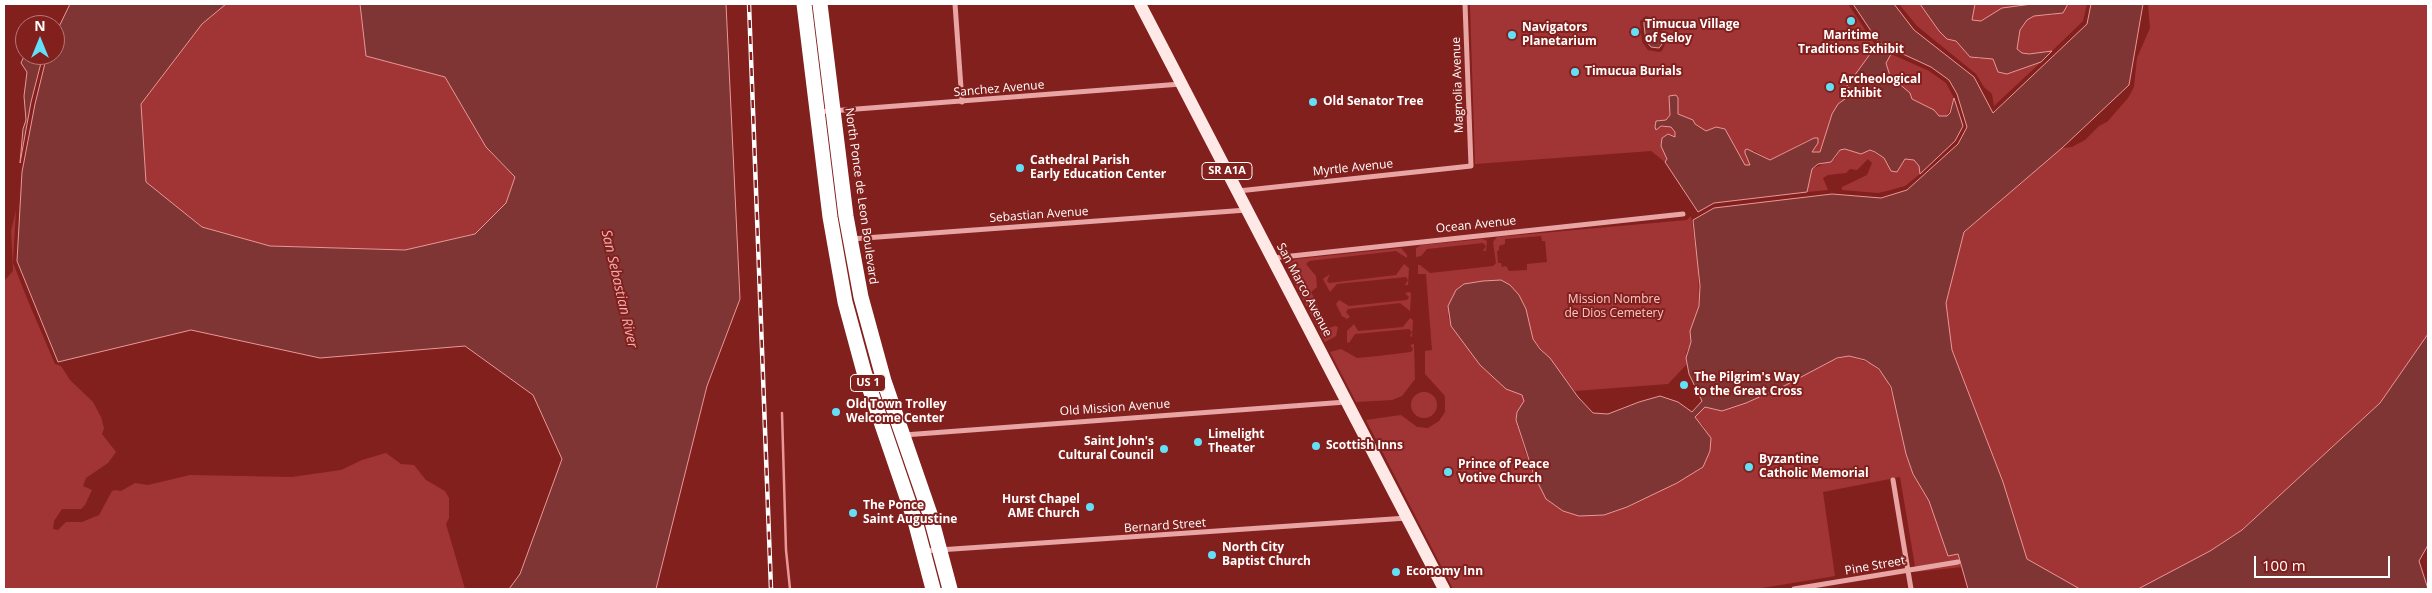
<!DOCTYPE html>
<html>
<head>
<meta charset="utf-8">
<style>
	body { margin:0 }
	#map { position:relative; width:2432px; height:593px; overflow:hidden; background:#82201e; font-family:"Open Sans",sans-serif }
	canvas { display:block }
	.frame { position:absolute; inset:0; border:5px solid #fff; pointer-events:none }
	.north { position:absolute; left:15px; top:15px; width:50px; height:50px; box-sizing:border-box; background:#82201e; border:1px solid #b47978; border-radius:50%; rotate:0deg; font-size:14px; font-weight:700; line-height:20px; text-align:center; color:#fff }
	.north::after { content:''; display:block; margin:auto; width:18px; height:22px; background:#63e0f8; clip-path:polygon(50% 0,100% 100%,50% 72%,0 100%) }
	.scale { position:absolute; left:2254px; top:556px; width:136px; height:22px; box-sizing:border-box; border:2px solid #fff; border-top:0; padding-left:6px; font-size:15px; line-height:18px; white-space:nowrap; color:#fff; -webkit-text-stroke:4px #82201e; paint-order:stroke }
</style>
</head>
<body>
<div id="map">
<canvas width="2432" height="593"></canvas>
<div class="frame"></div>
<div class="north">N</div>
<div class="scale">100 m</div>
</div>
<script>
const context = document.querySelector('canvas').getContext('2d');
context.lineJoin = 'round';
function fill(path, color) {
  context.fillStyle = color;
  context.fill(path, 'evenodd');
}
function shape(rows) {
  const path = new Path2D();
  for (const r of rows) {
    if (r.length === 3) {
      path.moveTo(r[0] + r[2], r[1]);
      path.arc(r[0], r[1], r[2], 0, 2 * Math.PI);
      continue;
    }
    path.moveTo(r[0], r[1]);
    for (let i = 2; i < r.length; i += 2) path.lineTo(r[i], r[i + 1]);
  }
  return path;
}
function strokePath(path, color, width, dash) {
  context.strokeStyle = color;
  context.lineWidth = width;
  context.lineCap = dash ? 'butt' : 'round';
  context.setLineDash(dash || []);
  context.stroke(path);
}
function write(font, color, halo, rows, align = 'center') {
  context.font = font + ' "Open Sans",sans-serif';
  context.lineWidth = 4;
  context.setLineDash([]);
  context.textBaseline = 'middle';
  context.strokeStyle = halo;
  context.fillStyle = color;
  for (const [text, x, y, turn = 0] of rows) {
    context.save();
    context.translate(x, y);
    context.rotate((+turn || 0) * Math.PI / 180);
    context.textAlign = isNaN(turn) ? turn : align;
    if (halo) context.strokeText(text, 0, 0);
    context.fillText(text, 0, 0);
    context.restore();
  }
}
fill(shape([
	[226,4,360,4,366,56,445,77,486,147,515,177,506,203,475,234,406,250,270,246,202,227,146,182,141,104,202,24],
	[1470,4,1848,4,1876,46,1846,87,1852,89,1852,94,1838,104,1832,114,1820,152,1812,152,1816,146,1810,139,1770,160,1753,150,1750,165,1745,165,1725,129,1716,127,1706,131,1695,124,1693,120,1677,114,1669,99,1670,115,1667,120,1655,123,1655,127,1671,127,1675,132,1675,137,1668,134,1662,138,1661,146,1667,159,1665,162,1651,151,1475,164],
	[1646,16,1654,18,1662,31,1666,42,1662,51,1659,52,1648,50,1642,42,1640,21],
	[1899,4,1920,4,1939,31,1947,39,1956,41,1978,59,1986,57,1993,59,1998,72,2007,74,2041,62,1994,106,1992,94,1984,87,1976,74,1917,26],
	[1975,4,2032,4,2003,8,1981,21,1972,20],
	[2068,4,2087,4,2083,21,2052,51,2029,54,2022,53,2016,49,2020,30,2027,20,2034,16,2053,15,2067,7],
	[2148,4,2428,4,2428,334,2380,403,2242,530,2210,551,2140,589,2080,589,2027,559,2003,482,1952,350,1946,303,1964,232,2062,148,2072,147,2085,140,2099,126,2107,122,2128,98,2134,87,2137,58,2150,28],
	[1891,54,1929,71,1946,83,1954,98,1947,116,1939,116,1911,99,1901,85,1890,76,1886,63,1888,56],
	[1845,149,1861,154,1870,150,1884,158,1888,166,1897,172,1905,159,1914,160,1919,166,1920,174,1905,186,1887,191,1878,193,1842,190,1842,187,1867,175,1872,163,1868,159,1857,170,1850,169,1846,173,1828,175,1823,178,1828,190,1807,192,1812,169,1835,159,1840,150],
	[16,210,13,263,28,301,55,364,61,366,70,380,93,402,101,417,104,428,102,434,116,452,108,463,86,478,83,486,92,490,85,505,81,509,62,509,54,521,53,529,58,530,66,522,82,522,99,515,112,491,116,490,121,491,135,483,148,485,190,475,292,477,341,470,362,460,386,453,401,464,414,465,426,480,445,491,449,498,449,518,446,524,465,589,4,589,4,281,13,271,11,231],
	[1691,216,1698,266,1699,306,1690,331,1690,347,1686,352,1688,363,1668,384,1575,391,1533,339,1519,295,1510,285,1483,281,1464,284,1456,290,1448,316,1451,326,1480,365,1506,389,1522,395,1524,401,1517,412,1516,420,1525,452,1546,499,1563,511,1579,516,1610,513,1644,499,1703,467,1711,442,1704,427,1695,417,1705,407,1722,411,1746,403,1786,385,1825,362,1849,356,1872,364,1886,377,1897,409,1906,454,1913,474,1929,501,1948,555,1958,554,1962,567,1916,572,1900,477,1823,492,1835,576,1756,589,1453,589,1366,420,1401,415,1417,427,1428,428,1439,421,1445,412,1445,396,1425,374,1425,351,1432,350,1426,274,1418,274,1418,265,1420,265,1430,273,1493,266,1496,263,1493,242,1497,237,1687,220],
	[1541,236,1542,241,1545,241,1547,262,1527,264,1527,270,1509,271,1506,266,1502,267,1501,263,1498,263,1497,251,1499,250,1499,246,1505,244,1505,239],
	[1483,239,1487,241,1486,251,1483,251,1486,246,1483,243,1427,249,1421,256,1416,257,1416,248,1421,245],
	[1401,248,1407,255,1407,258,1396,251,1309,261,1306,264,1316,276,1317,287,1311,292,1329,328,1335,326,1338,327,1336,336,1325,342,1287,269,1289,262,1296,259],
	[1404,264,1409,268,1408,285,1405,285,1408,280,1406,277,1337,284,1330,292,1323,279,1330,274,1327,281,1329,283,1396,275],
	[1409,292,1411,293,1410,311,1400,303,1348,309,1346,312,1350,317,1347,319,1342,316,1336,304,1339,300,1349,306,1407,300,1409,297,1405,293],
	[1410,318,1413,320,1412,337,1410,336,1412,332,1409,329,1355,334,1349,343,1347,342,1347,331,1354,324,1358,331,1403,327],
	[1414,344,1415,379,1402,396,1392,400,1356,402,1330,352,1341,349,1357,358,1378,356,1411,352,1413,349,1410,345],
	[1424,405,13]
]), '#a13535');
const water = shape([
	[70,4,226,4,202,24,141,104,146,182,202,227,270,246,405,250,475,234,506,203,515,177,486,147,445,77,366,56,360,4,726,4,740,299,707,386,656,589,509,589,520,574,562,459,533,395,465,346,320,358,191,330,58,362,17,261,22,172,35,104,47,55,55,55,55,35,70,4],
	[1853,4,1894,4,1914,30,1974,77,1993,113,2087,24,2091,4,2143,4,2129,85,2062,148,1964,232,1946,303,1952,350,2003,482,2027,559,2080,589,1968,589,1958,554,1948,556,1929,501,1913,474,1906,454,1891,387,1879,369,1865,360,1849,356,1837,358,1786,385,1746,403,1722,411,1705,407,1695,417,1711,438,1710,451,1703,467,1677,483,1627,507,1604,515,1579,516,1563,511,1546,499,1534,475,1516,420,1517,412,1524,401,1522,395,1506,389,1480,365,1451,326,1448,306,1456,290,1464,284,1483,281,1501,280,1510,285,1519,295,1526,309,1533,339,1540,349,1550,358,1578,397,1593,413,1608,414,1639,402,1660,396,1678,402,1692,412,1702,401,1689,374,1686,358,1691,342,1690,331,1699,306,1700,286,1693,220,1714,208,1832,194,1881,198,1907,190,1958,144,1967,127,1957,94,1949,80,1931,67,1879,43,1853,4],
	[1920,4,1975,4,1972,20,1981,21,2002,8,2032,4,2068,4,2063,13,2034,16,2027,20,2020,30,2017,49,2022,53,2029,54,2052,51,2041,62,2007,74,1998,72,1993,59,1970,57,1956,41,1947,39,1939,31,1920,4],
	[1647,20,1651,21,1659,33,1662,44,1659,48,1651,47,1646,41,1644,25,1644,22,1647,20],
	[1876,46,1891,54,1886,63,1890,76,1910,93,1912,99,1934,110,1939,116,1947,116,1950,113,1954,98,1963,126,1955,141,1920,174,1919,166,1914,160,1905,159,1897,172,1891,171,1884,158,1875,152,1870,150,1861,154,1845,149,1840,150,1831,162,1818,164,1812,169,1807,192,1714,203,1698,212,1665,162,1667,159,1661,146,1662,138,1668,134,1675,137,1675,132,1671,127,1661,126,1656,130,1655,127,1656,121,1666,120,1670,115,1669,96,1676,95,1678,98,1678,114,1693,120,1695,124,1706,131,1716,127,1725,129,1745,165,1750,165,1745,153,1745,150,1747,149,1770,160,1814,138,1818,138,1818,143,1812,152,1820,152,1832,114,1838,104,1852,94,1852,89,1846,87,1876,46],
	[25,54,43,55,31,102,20,163,23,129,26,120,24,96,27,72,21,63,25,54],
	[2428,334,2428,545,2419,561,2428,589,2138,589,2210,551,2242,530,2380,403,2428,334]
]);
fill(water, '#7e3533');
strokePath(water, '#eb9798', 1);
strokePath(shape([
	[782,413,786,550,790,589]
]), '#eb9798', 2.5);
strokePath(shape([
	[955,4,962,102],
	[818,112,1181,84],
	[1238,191,1471,166,1465,4],
	[851,239,1247,210],
	[1273,258,1683,214],
	[904,435,1346,402],
	[1893,480,1911,589],
	[924,551,1407,518],
	[1794,589,1958,562]
]), '#e9a4a4', 5);
strokePath(shape([
	[1140,4,1444,589]
]), '#fee9e7', 12);
strokePath(shape([
	[804,4,830,217,845,302,864,372,915,521,933,589],
	[820,4,846,216,861,297,884,381,930,514,950,589]
]), '#fff', 15);
const rail = shape([
	[749,4,771,589]
]);
strokePath(rail, '#fff', 4.5);
strokePath(rail, '#82201e', 2.5, [8]);
for (const [x, y, r, color] of [
	[1851,21,5,"#63e0f8"],
	[1635,32,5,"#63e0f8"],
	[1512,35,5,"#63e0f8"],
	[1575,72,5,"#63e0f8"],
	[1830,87,5,"#63e0f8"],
	[1313,102,5,"#63e0f8"],
	[1020,168,5,"#63e0f8"],
	[1684,385,5,"#63e0f8"],
	[836,412,5,"#63e0f8"],
	[1198,442,5,"#63e0f8"],
	[1316,446,5,"#63e0f8"],
	[1164,449,5,"#63e0f8"],
	[1749,467,5,"#63e0f8"],
	[1448,472,5,"#63e0f8"],
	[1090,507,5,"#63e0f8"],
	[853,513,5,"#63e0f8"],
	[1212,555,5,"#63e0f8"],
	[1396,572,5,"#63e0f8"]
]) {
  const dot = new Path2D();
  dot.arc(x, y, r, 0, 2 * Math.PI);
  context.fillStyle = color;
  context.fill(dot);
  strokePath(dot, '#82201e', 2);
}
for (const [x, y, w] of [
	[1227,171,50],
	[868,383,35]
]) {
  const box = new Path2D();
  box.roundRect(x - w / 2, y - 8.5, w, 17, 4);
  context.fillStyle = '#82201e';
  context.fill(box);
  strokePath(box, '#fff', 1);
}
write('bold 11px', '#fff', null, [
	["SR A1A",1227,171],
	["US 1",868,383]
]);
write('bold 12px', '#fff', '#82201e', [
	["Timucua Village",1645,25],
	["of Seloy",1645,39],
	["Navigators",1522,28],
	["Planetarium",1522,42],
	["Maritime",1851,36,"center"],
	["Traditions Exhibit",1851,50,"center"],
	["Timucua Burials",1585,72],
	["Archeological",1840,80],
	["Exhibit",1840,94],
	["Old Senator Tree",1323,102],
	["Cathedral Parish",1030,161],
	["Early Education Center",1030,175],
	["The Pilgrim's Way",1694,378],
	["to the Great Cross",1694,392],
	["Old Town Trolley",846,405],
	["Welcome Center",846,419],
	["Limelight",1208,435],
	["Theater",1208,449],
	["Saint John's",1154,442,"right"],
	["Cultural Council",1154,456,"right"],
	["Scottish Inns",1326,446],
	["Byzantine",1759,460],
	["Catholic Memorial",1759,474],
	["Prince of Peace",1458,465],
	["Votive Church",1458,479],
	["Hurst Chapel",1080,500,"right"],
	["AME Church",1080,514,"right"],
	["The Ponce",863,506],
	["Saint Augustine",863,520],
	["North City",1222,548],
	["Baptist Church",1222,562],
	["Economy Inn",1406,572]
], 'left');
write('12px', '#fff', '#82201e', [
	["Magnolia Avenue",1458,85,-92],
	["Sanchez Avenue",999,89,-5],
	["Myrtle Avenue",1353,168,-6],
	["North Ponce de Leon Boulevard",861,196,82],
	["Sebastian Avenue",1039,215,-4],
	["Ocean Avenue",1476,225,-6],
	["San Marco Avenue",1304,290,62],
	["Old Mission Avenue",1115,408,-4],
	["Bernard Street",1165,526,-4],
	["Pine Street",1875,566,-10]
]);
write('12px', '#f7c8c8', '#82201e', [
	["Mission Nombre",1614,300],
	["de Dios Cemetery",1614,314]
]);
write('italic 14px', '#f1afaf', '#82201e', [
	["San Sebastian River",619,289,77]
]);
</script>
</body>
</html>
